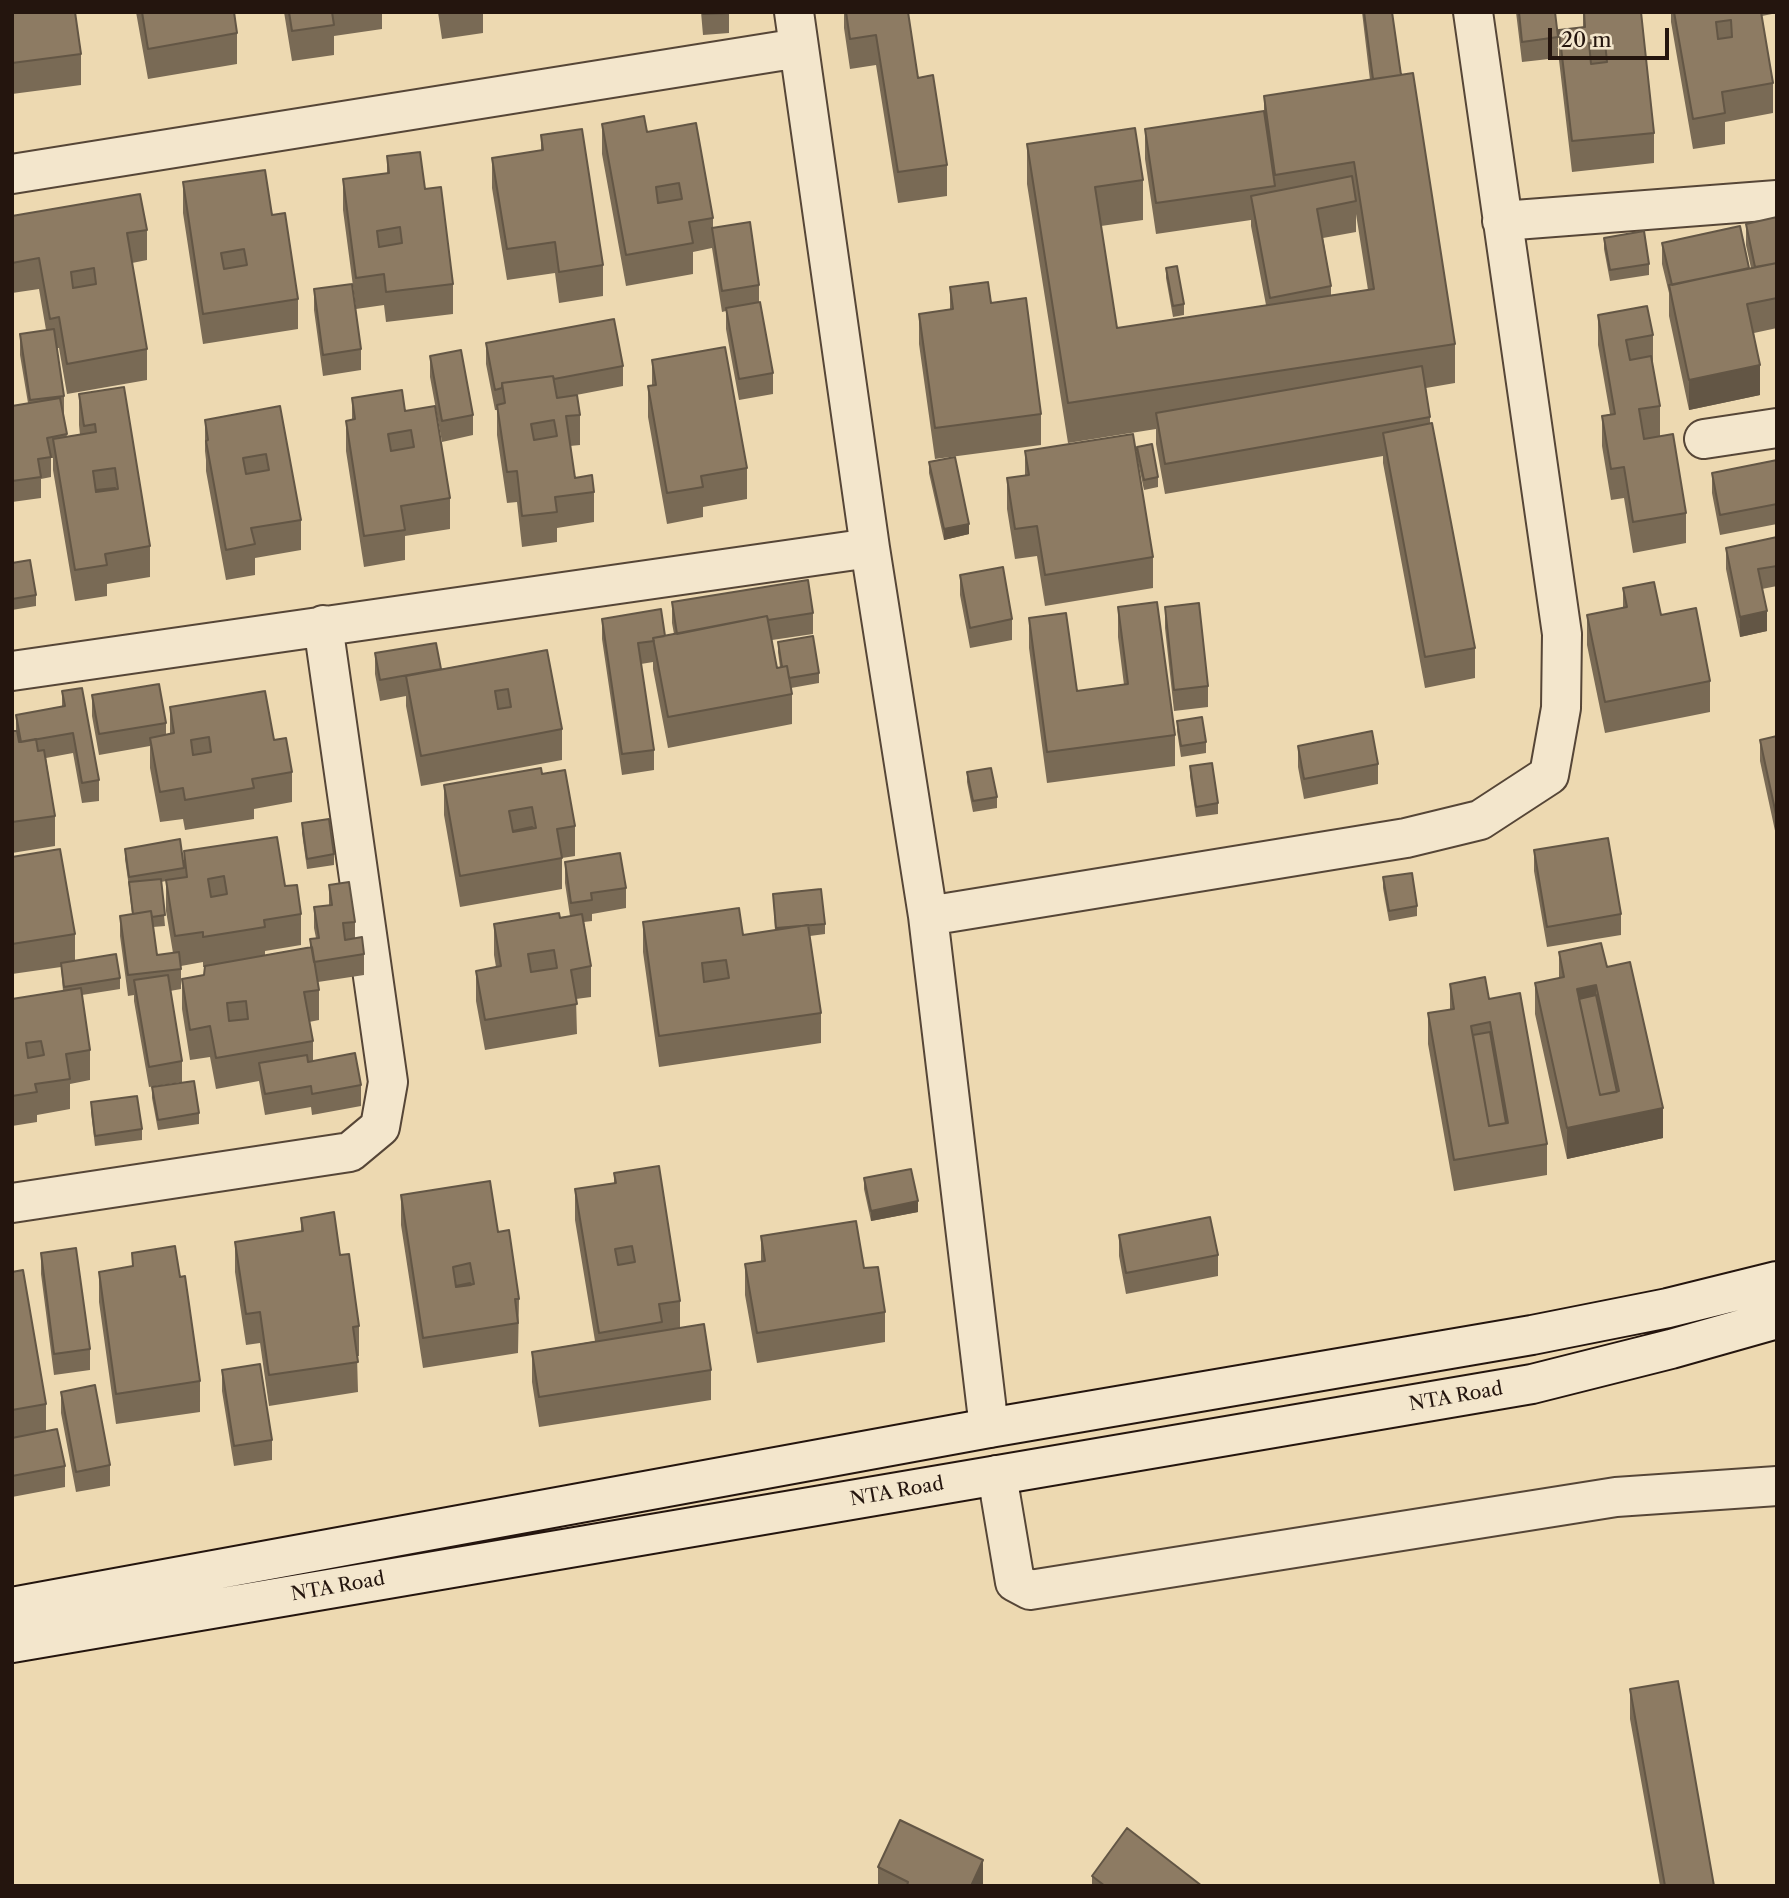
<!DOCTYPE html>
<html>
<head>
<meta charset="utf-8">
<style>
	body { margin:0 }
	#map { position:relative; width:1789px; height:1898px; overflow:hidden; background:#edd9b1; font-family:"Libre Caslon Text",serif }
	canvas { display:block }
	.frame { position:absolute; inset:0; border:14px solid #24150e; pointer-events:none }
	.scale { position:absolute; left:1548px; top:28px; width:121px; height:32px; box-sizing:border-box; border:4px solid #24150e; border-top:0; padding-left:9px; font-size:21px; line-height:24px; white-space:nowrap; color:#24150e; -webkit-text-stroke:5px #f3e6cc; paint-order:stroke }
</style>
</head>
<body>
<div id="map">
<canvas width="1789" height="1898"></canvas>
<div class="frame"></div>
<div class="scale">20 m</div>
</div>
<script>
const context = document.querySelector('canvas').getContext('2d');
context.lineJoin = 'round';
function shape(rows) {
  const path = new Path2D();
  for (const r of rows) {
    path.moveTo(r[0], r[1]);
    for (let i = 2; i < r.length; i += 2) path.lineTo(r[i], r[i + 1]);
  }
  return path;
}
function strokePath(path, color, width, dash) {
  context.strokeStyle = color;
  context.lineWidth = width;
  context.lineCap = dash ? 'butt' : 'round';
  context.setLineDash(dash || []);
  context.stroke(path);
}
function fill(path, color) {
  context.fillStyle = color;
  context.fill(path, 'evenodd');
}
function write(font, color, halo, rows, align = 'center') {
  context.font = font + ' "Libre Caslon Text",serif';
  context.lineWidth = 5;
  context.setLineDash([]);
  context.textBaseline = 'middle';
  context.strokeStyle = halo;
  context.fillStyle = color;
  for (const [text, x, y, turn = 0] of rows) {
    context.save();
    context.translate(x, y);
    context.rotate((+turn || 0) * Math.PI / 180);
    context.textAlign = isNaN(turn) ? turn : align;
    if (halo) context.strokeText(text, 0, 0);
    context.fillText(text, 0, 0);
    context.restore();
  }
}
const minor = shape([
	[794,12,870,548,928,916,989,1428],
	[12,174,799,48],
	[1502,221,1777,200],
	[1704,439,1777,428],
	[12,671,870,548],
	[928,916,1406,838,1480,820,1549,775,1561,708,1562,634,1473,12],
	[12,1203,350,1152,380,1127,388,1082,323,625],
	[997,1475,1015,1582,1030,1590,1616,1497,1777,1486]
]);
const secondary = shape([
	[12,1607,989,1428,1532,1335,1668,1308,1777,1281],
	[12,1643,1532,1384,1671,1349,1777,1319]
]);
strokePath(minor, '#564637', 42);
strokePath(secondary, '#24150e', 42);
strokePath(minor, '#f3e6cc', 38);
strokePath(secondary, '#f3e6cc', 38);
fill(shape([
	[12,12,81,54,81,85,12,94],
	[136,12,234,12,237,33,237,64,148,79],
	[284,12,382,12,382,29,334,36,334,55,292,61],
	[438,12,483,12,483,33,442,39],
	[701,12,729,12,729,33,703,35],
	[844,12,908,12,918,78,947,165,947,196,898,203,876,65,850,69,844,28],
	[1362,12,1392,12,1401,75,1455,344,1455,383,1426,388,1430,417,1430,424,1475,648,1475,678,1425,688,1383,463,1383,456,1165,494,1156,444,1156,429,1068,443,1027,184,1027,144,1143,180,1143,220,1101,226,1117,328,1266,305,1251,226,1251,220,1156,234,1145,159,1145,129,1264,111,1264,96,1370,80],
	[1356,214,1368,290,1331,295,1331,286,1323,238,1356,232],
	[1516,12,1555,12,1558,37,1558,58,1522,62],
	[1583,12,1641,12,1654,133,1654,163,1572,172,1559,60,1559,30,1583,28],
	[1671,12,1777,12,1777,13,1762,16,1773,83,1773,113,1725,122,1725,144,1693,149,1671,22],
	[602,124,647,132,713,218,713,228,759,285,759,302,773,373,773,394,739,400,726,329,726,311,722,312,712,248,693,252,693,274,626,286,602,154],
	[541,135,603,265,603,296,559,303,555,273,507,280,492,188,492,158,541,150],
	[387,156,425,189,453,284,453,314,386,322,384,305,356,309,343,210,343,179,387,173],
	[183,182,272,215,298,299,298,329,203,344,183,213],
	[12,216,147,230,147,260,132,263,147,349,147,380,67,394,59,348,57,348,64,396,64,416,67,437,80,435,79,425,79,394,124,387,150,546,150,577,107,584,107,596,75,601,53,470,53,458,51,458,51,477,41,479,41,498,12,502,12,406,28,403,20,355,20,334,46,330,39,289,12,293],
	[1777,217,1777,328,1754,333,1760,395,1689,410,1669,316,1669,293,1662,264,1662,243,1749,268,1751,268,1746,245,1746,224],
	[1604,238,1649,264,1649,275,1610,281,1604,249],
	[1166,268,1184,304,1184,315,1173,317,1166,278],
	[950,287,991,303,1041,414,1041,445,935,459,919,344,919,314,950,309],
	[314,289,361,349,361,370,323,376,314,310],
	[1598,315,1653,335,1653,366,1660,406,1660,436,1686,513,1686,543,1633,553,1624,498,1611,500,1602,446,1602,416,1610,414,1598,345],
	[486,343,623,366,623,386,571,396,580,415,580,445,570,446,575,478,594,492,594,522,557,528,557,542,522,547,517,502,507,503,497,435,497,410,495,410,486,364],
	[430,356,473,415,473,435,442,442,430,377],
	[652,360,747,468,747,499,703,507,703,517,667,524,648,417,648,386,652,385],
	[352,398,405,411,450,498,450,529,405,536,405,560,364,567,346,451,346,421,352,420],
	[280,406,301,520,301,550,255,558,255,575,226,580,206,471,206,460,205,451,205,420],
	[1137,447,1158,477,1158,487,1144,490,1137,457],
	[1025,451,1153,557,1153,588,1045,606,1037,556,1015,559,1007,509,1007,478,1025,476],
	[1777,460,1777,524,1720,535,1712,493,1712,473],
	[929,462,969,534,944,540,929,473],
	[1777,537,1777,586,1762,589,1767,631,1740,637,1726,569,1726,548],
	[12,563,36,595,36,606,12,610],
	[960,575,1012,619,1012,640,970,648,960,595],
	[1623,588,1661,615,1710,681,1710,712,1605,733,1587,645,1587,615,1623,608],
	[672,602,813,613,813,634,772,640,777,668,780,667,778,652,778,642,819,673,819,683,791,688,792,694,792,724,668,748,653,669,653,662,641,664,654,750,654,770,622,775,602,639,602,619,665,636,674,634,672,623],
	[1118,607,1175,735,1175,766,1047,783,1029,648,1029,618,1077,691,1124,685,1118,637],
	[1165,607,1208,686,1208,707,1174,711,1165,628],
	[547,650,562,729,562,760,421,786,406,706,406,696,380,701,375,674,375,653,441,669],
	[62,691,99,780,99,801,82,803,73,753,46,758,55,816,55,846,12,853,12,723,13,731,16,731,16,715,62,707],
	[92,695,166,723,166,735,170,734,170,707,274,740,292,772,292,802,254,809,254,819,185,830,183,819,160,822,150,768,150,746,99,755,92,716],
	[1177,721,1206,742,1206,753,1181,757,1177,731],
	[1777,736,1777,840,1760,761,1760,740],
	[1298,746,1378,764,1378,784,1304,799,1298,767],
	[1190,766,1218,803,1218,814,1196,817,1190,776],
	[967,772,997,797,997,808,973,812,967,782],
	[542,774,575,826,575,856,562,858,562,889,460,907,444,815,444,785],
	[302,823,334,854,334,865,307,869,302,833],
	[125,849,184,863,184,851,285,886,301,914,301,945,265,951,265,955,310,947,310,939,316,938,314,928,314,907,329,905,329,885,355,922,355,939,364,954,364,975,318,982,319,990,319,1020,309,1022,313,1041,313,1061,361,1085,361,1106,312,1115,311,1107,265,1115,259,1081,216,1089,210,1057,190,1060,182,1009,182,979,204,975,205,967,203,967,203,962,181,966,181,989,170,991,182,1061,182,1082,149,1087,134,1001,134,995,128,996,120,936,120,916,132,914,129,887,125,859],
	[166,881,166,911,173,953,157,955,153,927,165,926,161,882],
	[1534,850,1621,914,1621,935,1547,947,1534,871],
	[12,857,75,934,75,961,120,978,120,989,82,995,90,1050,90,1080,70,1084,70,1109,37,1115,37,1122,12,1126,12,999,63,991,61,967,12,974],
	[565,862,626,888,626,908,592,914,592,921,584,922,591,966,591,997,576,999,577,1034,485,1050,476,1001,476,971,496,967,494,955,494,924,570,916,565,883],
	[1383,877,1417,906,1417,916,1389,921,1383,888],
	[773,894,825,924,825,934,810,936,821,1013,821,1043,659,1067,643,952,643,922,743,935,775,930],
	[1559,952,1607,967,1663,1138,1567,1159,1535,1014,1535,983,1559,978],
	[1450,984,1489,999,1547,1144,1547,1175,1454,1191,1428,1044,1428,1013,1450,1010],
	[152,1087,199,1113,199,1124,158,1130,152,1098],
	[91,1102,142,1129,142,1140,95,1146,91,1112],
	[614,1173,680,1301,680,1328,711,1370,711,1400,539,1427,532,1382,532,1352,595,1341,575,1220,575,1189,614,1183],
	[864,1178,918,1212,871,1221,864,1189],
	[401,1195,498,1232,519,1299,518,1353,423,1368,401,1225],
	[301,1218,340,1255,359,1326,359,1356,357,1356,358,1392,269,1406,260,1343,246,1345,235,1272,235,1242,301,1231],
	[1119,1235,1218,1255,1218,1276,1126,1294,1119,1256],
	[761,1236,885,1312,885,1342,757,1363,745,1295,745,1264,761,1261],
	[41,1253,90,1349,90,1370,54,1375,41,1274],
	[132,1253,180,1277,200,1381,200,1412,116,1424,99,1302,99,1272,132,1267],
	[12,1272,46,1404,46,1431,65,1466,65,1487,12,1497],
	[222,1370,272,1440,272,1460,234,1466,222,1391],
	[61,1392,110,1465,110,1486,76,1492,61,1413],
	[1630,1689,1714,1886,1660,1886,1630,1719],
	[878,1867,983,1886,878,1886],
	[1092,1876,1202,1886,1092,1886]
]), '#796a55');
fill(shape([
	[1760,365,1760,395,1689,410,1689,380],
	[969,524,969,534,944,540,944,529],
	[1767,611,1767,631,1740,637,1740,617],
	[1596,985,1596,1016,1577,999,1577,989],
	[1663,1108,1663,1138,1567,1159,1567,1128],
	[918,1201,918,1212,871,1221,871,1211],
	[983,1860,983,1886,971,1886]
]), '#635645');
const building = shape([
	[12,12,75,12,81,54,12,63,12,12],
	[142,12,234,12,237,33,148,49,142,12],
	[289,12,332,12,334,25,292,31,289,12],
	[703,12,729,12,729,13,703,14,703,12],
	[846,12,908,12,918,78,933,75,947,165,898,172,876,35,850,39,846,12],
	[1364,12,1392,12,1401,75,1373,79,1364,12],
	[1519,12,1555,12,1558,37,1522,42,1519,12],
	[1584,12,1641,12,1654,133,1572,141,1559,30,1585,27,1584,12],
	[1605,42,1607,62,1591,64,1589,43,1605,42],
	[1674,12,1761,12,1773,83,1722,92,1725,113,1693,119,1674,12],
	[1731,20,1732,37,1718,39,1716,22,1731,20],
	[1413,73,1455,344,1068,403,1027,144,1135,128,1143,180,1095,187,1117,328,1374,289,1354,162,1275,175,1264,96,1413,73],
	[1264,111,1275,186,1156,203,1145,129,1264,111],
	[644,116,647,132,696,123,713,218,689,222,693,243,626,255,602,124,644,116],
	[679,183,682,199,658,203,656,187,679,183],
	[582,129,603,265,559,272,555,242,507,249,492,158,543,150,541,135,582,129],
	[420,152,425,189,441,187,453,284,386,292,384,274,356,278,343,179,389,173,387,156,420,152],
	[400,227,402,243,379,247,377,231,400,227],
	[265,170,272,215,285,213,298,299,203,314,183,182,265,170],
	[244,249,247,265,224,269,221,253,244,249],
	[1352,176,1356,201,1317,209,1331,286,1270,298,1251,196,1352,176],
	[140,194,147,230,127,233,147,349,67,364,59,317,50,319,39,258,12,263,12,216,140,194],
	[94,268,96,284,73,288,71,272,94,268],
	[1777,217,1777,263,1755,267,1746,224,1777,217],
	[750,222,759,285,722,291,712,228,750,222],
	[1740,226,1749,268,1672,285,1662,243,1740,226],
	[1644,231,1649,264,1610,270,1604,238,1644,231],
	[1777,263,1777,298,1747,304,1760,365,1689,380,1669,285,1777,263],
	[1177,266,1184,304,1173,306,1166,268,1177,266],
	[988,282,991,303,1026,298,1041,414,935,428,919,314,953,309,950,287,988,282],
	[352,284,361,349,323,355,314,289,352,284],
	[760,302,773,373,739,379,726,308,760,302],
	[1647,306,1653,335,1626,340,1630,360,1651,356,1660,406,1639,409,1644,439,1673,434,1686,513,1633,522,1624,467,1611,469,1602,416,1615,414,1598,315,1647,306],
	[614,319,623,366,554,379,553,376,502,383,502,388,495,390,486,343,614,319],
	[54,329,64,396,30,400,20,334,54,329],
	[725,347,747,468,701,476,703,487,667,493,648,386,656,385,652,360,725,347],
	[461,350,473,415,442,421,430,356,461,350],
	[1422,366,1430,417,1165,464,1156,413,1422,366],
	[553,376,557,398,577,395,580,415,566,416,575,478,592,475,594,492,555,497,557,512,522,516,517,471,507,472,497,405,505,403,502,383,553,376],
	[554,420,557,436,534,440,531,424,554,420],
	[124,387,150,546,105,554,107,565,75,570,53,439,96,432,95,424,84,426,79,394,124,387],
	[115,468,118,489,96,492,93,471,115,468],
	[402,390,405,411,435,406,450,498,401,506,405,530,364,536,346,421,355,419,352,398,402,390],
	[411,430,414,447,391,451,388,434,411,430],
	[60,398,67,434,47,438,51,457,38,459,41,477,12,481,12,406,60,398],
	[280,406,301,520,251,528,255,544,226,550,206,441,208,440,205,420,280,406],
	[266,454,269,470,246,474,243,458,266,454],
	[1432,423,1475,648,1425,657,1383,433,1432,423],
	[1133,434,1153,557,1045,575,1037,526,1015,529,1007,478,1029,475,1025,451,1133,434],
	[1152,444,1158,477,1144,480,1137,447,1152,444],
	[955,457,969,524,944,529,929,462,955,457],
	[1777,460,1777,504,1720,515,1712,473,1777,460],
	[115,488,115,489,96,492,96,490,115,488],
	[1777,537,1777,566,1758,569,1767,611,1740,617,1726,548,1777,537],
	[30,560,36,595,12,599,12,563,30,560],
	[1003,567,1012,619,970,628,960,575,1003,567],
	[808,580,813,613,768,620,767,616,677,634,672,602,808,580],
	[1654,582,1661,615,1696,608,1710,681,1605,702,1587,615,1627,607,1623,588,1654,582],
	[1157,602,1175,735,1047,752,1029,618,1066,613,1077,691,1128,684,1118,607,1157,602],
	[1199,603,1208,686,1174,690,1165,607,1199,603],
	[661,609,665,636,653,638,654,641,638,643,654,750,622,754,602,619,661,609],
	[767,616,777,668,787,666,792,694,668,717,653,638,767,616],
	[813,636,819,673,789,678,787,666,782,667,778,642,813,636],
	[436,643,441,669,380,680,375,653,436,643],
	[547,650,562,729,421,756,406,676,547,650],
	[508,689,511,707,498,709,495,691,508,689],
	[159,684,166,723,99,734,92,695,159,684],
	[82,688,99,780,82,783,73,733,21,742,16,715,65,706,62,691,82,688],
	[265,691,274,740,286,738,292,772,252,779,254,788,185,800,183,788,160,792,150,738,174,733,170,707,265,691],
	[209,737,211,752,193,755,191,740,209,737],
	[1202,717,1206,742,1181,746,1177,721,1202,717],
	[12,731,17,731,19,742,36,739,38,751,44,750,55,816,12,822,12,731],
	[1372,731,1378,764,1304,779,1298,746,1372,731],
	[1777,736,1777,819,1760,740,1777,736],
	[1212,763,1218,803,1196,807,1190,766,1212,763],
	[541,768,542,774,565,770,575,826,557,829,562,858,460,876,444,785,541,768],
	[532,807,536,828,513,832,509,811,532,807],
	[991,768,997,797,973,801,967,772,991,768],
	[329,819,334,854,307,859,302,823,329,819],
	[532,827,533,828,513,832,513,831,532,827],
	[277,837,285,886,297,885,301,914,264,920,265,927,203,937,203,932,175,936,166,880,187,877,184,851,277,837],
	[224,876,227,894,211,897,208,879,224,876],
	[1608,838,1621,914,1547,927,1534,850,1608,838],
	[180,839,184,868,129,877,125,849,180,839],
	[60,849,75,934,12,944,12,857,60,849],
	[620,853,626,888,591,893,592,900,571,903,565,862,620,853],
	[1412,873,1417,906,1389,911,1383,877,1412,873],
	[161,879,165,915,152,917,151,911,133,914,129,882,161,879],
	[349,882,355,922,343,923,345,940,362,937,364,954,314,962,310,939,319,938,314,907,332,905,329,885,349,882],
	[821,889,825,924,776,928,773,894,821,889],
	[739,908,743,935,808,925,821,1013,659,1036,643,922,739,908],
	[726,960,729,978,704,982,702,963,726,960],
	[151,911,157,955,179,952,181,969,128,975,120,916,151,911],
	[559,913,560,918,582,914,591,966,571,970,577,1004,485,1020,476,971,501,966,494,924,559,913],
	[554,950,557,968,531,972,528,954,554,950],
	[1601,943,1607,967,1630,962,1663,1108,1567,1128,1535,983,1564,977,1559,952,1601,943],
	[1596,985,1619,1091,1600,1095,1577,989,1596,985],
	[312,947,319,990,304,992,313,1041,216,1058,210,1026,190,1030,182,979,204,975,205,966,312,947],
	[246,1001,248,1019,229,1021,227,1003,246,1001],
	[116,954,120,978,64,987,61,963,116,954],
	[168,975,182,1061,149,1067,134,980,168,975],
	[1485,977,1489,999,1520,993,1547,1144,1454,1160,1428,1013,1454,1009,1450,984,1485,977],
	[1490,1022,1508,1123,1489,1126,1471,1026,1490,1022],
	[81,988,90,1050,66,1054,70,1079,35,1084,37,1092,12,1096,12,999,81,988],
	[41,1041,44,1055,28,1058,26,1043,41,1041],
	[1596,995,1617,1092,1600,1095,1579,999,1596,995],
	[1490,1032,1506,1123,1489,1126,1473,1035,1490,1032],
	[355,1053,361,1085,312,1094,311,1086,265,1094,259,1063,307,1055,308,1062,355,1053],
	[194,1081,199,1113,158,1120,152,1087,194,1081],
	[137,1096,142,1129,95,1136,91,1102,137,1096],
	[659,1166,680,1301,659,1304,662,1322,599,1333,575,1189,616,1183,614,1173,659,1166],
	[632,1246,635,1262,618,1265,615,1249,632,1246],
	[911,1169,918,1201,871,1211,864,1178,911,1169],
	[490,1181,498,1232,509,1230,519,1299,515,1299,518,1323,423,1338,401,1195,490,1181],
	[470,1263,474,1284,456,1287,453,1267,470,1263],
	[334,1212,340,1255,349,1254,359,1326,353,1327,358,1362,269,1375,260,1312,246,1314,235,1242,303,1231,301,1218,334,1212],
	[1210,1217,1218,1255,1126,1273,1119,1235,1210,1217],
	[856,1221,864,1268,878,1267,885,1312,757,1333,745,1264,765,1261,761,1236,856,1221],
	[175,1246,180,1277,185,1276,200,1381,116,1394,99,1272,133,1266,132,1253,175,1246],
	[76,1248,90,1349,54,1354,41,1253,76,1248],
	[23,1270,46,1404,12,1410,12,1272,23,1270],
	[470,1283,471,1285,456,1287,456,1286,470,1283],
	[704,1324,711,1370,539,1397,532,1352,704,1324],
	[260,1364,272,1440,234,1446,222,1370,260,1364],
	[95,1385,110,1465,76,1472,61,1392,95,1385],
	[57,1429,65,1466,12,1476,12,1438,57,1429],
	[1678,1681,1714,1886,1665,1886,1630,1689,1678,1681],
	[900,1820,983,1860,971,1886,907,1886,908,1882,878,1867,900,1820],
	[1127,1828,1202,1886,1105,1886,1092,1876,1127,1828]
]);
fill(building, '#8d7b63');
strokePath(building, '#635645', 2);
write('19px', '#24150e', '#f3e6cc', [
	["NTA Road",1456,1397,-10],
	["NTA Road",897,1492,-10],
	["NTA Road",338,1587,-10]
]);
</script>
</body>
</html>
